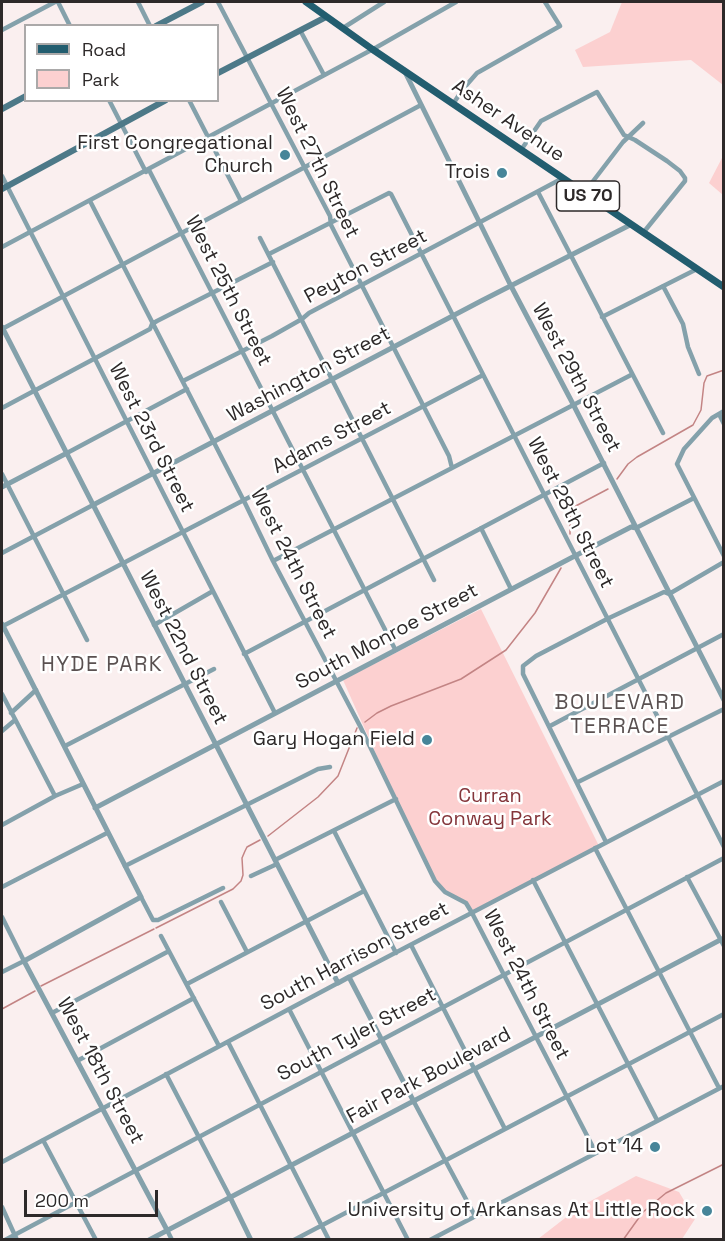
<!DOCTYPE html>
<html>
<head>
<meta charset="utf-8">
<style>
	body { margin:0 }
	#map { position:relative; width:725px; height:1241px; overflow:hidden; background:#faefef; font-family:"Space Grotesk",sans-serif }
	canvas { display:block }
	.frame { position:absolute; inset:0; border:3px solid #2d2929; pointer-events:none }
	.legend { position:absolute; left:24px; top:24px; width:195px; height:78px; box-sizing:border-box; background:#fff; border:2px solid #aba9a9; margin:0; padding:8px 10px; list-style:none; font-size:18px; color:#2d2929 }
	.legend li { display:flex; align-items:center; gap:12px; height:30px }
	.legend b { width:30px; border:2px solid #aba9a9 }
	.scale { position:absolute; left:24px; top:1190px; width:134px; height:27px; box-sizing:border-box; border:3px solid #2d2929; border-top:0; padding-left:8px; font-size:18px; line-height:21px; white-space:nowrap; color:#2d2929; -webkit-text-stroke:4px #fff; paint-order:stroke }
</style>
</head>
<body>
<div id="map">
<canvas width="725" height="1241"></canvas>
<div class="frame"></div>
<ul class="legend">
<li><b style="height:8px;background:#225d6f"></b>Road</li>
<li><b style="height:16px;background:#fcd0d0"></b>Park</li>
</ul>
<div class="scale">200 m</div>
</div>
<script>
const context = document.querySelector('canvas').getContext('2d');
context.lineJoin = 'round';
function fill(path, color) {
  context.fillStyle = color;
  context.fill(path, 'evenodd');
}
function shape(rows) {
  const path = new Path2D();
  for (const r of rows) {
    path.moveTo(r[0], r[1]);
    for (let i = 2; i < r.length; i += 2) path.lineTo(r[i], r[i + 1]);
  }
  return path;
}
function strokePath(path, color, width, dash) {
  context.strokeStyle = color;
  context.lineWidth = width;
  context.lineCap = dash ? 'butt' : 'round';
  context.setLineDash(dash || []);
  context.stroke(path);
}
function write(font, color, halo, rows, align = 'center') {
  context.font = font + ' "Space Grotesk",sans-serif';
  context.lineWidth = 5;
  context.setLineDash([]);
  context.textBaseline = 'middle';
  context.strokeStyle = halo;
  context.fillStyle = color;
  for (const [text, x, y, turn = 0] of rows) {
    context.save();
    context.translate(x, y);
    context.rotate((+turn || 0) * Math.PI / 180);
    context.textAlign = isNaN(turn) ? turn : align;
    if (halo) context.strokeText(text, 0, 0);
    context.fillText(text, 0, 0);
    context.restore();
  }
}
fill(shape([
	[622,2,723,2,723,85,691,60,583,67,575,50,610,32],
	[723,156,723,195,709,183],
	[481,609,599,846,472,913,465,903,439,886,396,799,343,680],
	[636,1176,679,1192,695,1219,682,1239,538,1239,578,1208]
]), '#fcd0d0');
strokePath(shape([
	[617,479,628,464,637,457,693,425,701,410,704,383,707,376,724,370],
	[570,534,570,509,608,489],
	[365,722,377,713,391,706,461,679,506,650,535,613,561,568],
	[268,836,318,797,338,776,357,728],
	[156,928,233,889,241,881,243,875,242,858,245,851,247,847,260,840],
	[41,986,154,929],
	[2,1009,35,991],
	[623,1240,643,1212,666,1193,724,1164]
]), '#c38484', 1.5);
strokePath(shape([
	[58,2,70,26],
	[138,2,150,26],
	[218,2,330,216,331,225,449,456,452,468],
	[343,28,384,2],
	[2,30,55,2],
	[300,30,324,75],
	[109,100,146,172],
	[189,100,241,201],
	[453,104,463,89,477,73,560,26,545,2],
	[521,150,541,121,597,92,624,135,635,140,667,161,680,171,685,178,685,181,643,233],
	[149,170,395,649],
	[2,176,275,713],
	[538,192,663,433],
	[584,193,623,142,643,123],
	[90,201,244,501,273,561,360,726,435,881,445,892,466,903,472,913,596,1153],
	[260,238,434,580],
	[2,247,377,47,456,2],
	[269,254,389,193,391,194,724,847],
	[663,286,683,324,688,347,699,374],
	[602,317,697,269],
	[2,329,421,105],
	[183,381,272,336,302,319,309,313,563,178],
	[2,408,150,329,152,324,157,321,273,262],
	[724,411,712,418,684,449,677,464,724,556],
	[719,414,724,424],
	[67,453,187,389],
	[2,474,87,640],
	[481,528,511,589],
	[636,528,694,498],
	[2,553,93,505],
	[273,561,631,375],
	[154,625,213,591],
	[3,626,483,375],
	[244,654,604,463],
	[2,694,55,796],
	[11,713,36,690],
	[550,726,724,634],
	[2,731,15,720],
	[65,746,214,669],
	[578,782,724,709],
	[2,825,55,796,83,784],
	[334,831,396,953],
	[606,842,523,674,523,666,536,656,607,619,664,592,669,594,724,562],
	[595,848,719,1088],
	[275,860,396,799],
	[125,866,318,769,330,767],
	[251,876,277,864],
	[687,877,724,946],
	[533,880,657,1120],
	[2,887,107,833],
	[141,897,153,920,158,920,223,888],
	[221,902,247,952],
	[2,917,24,961,2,972],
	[161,936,219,1046],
	[411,945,505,1129],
	[349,977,724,781],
	[187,984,364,891],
	[289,1009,408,1240],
	[52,1013,169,951],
	[228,1042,329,1240],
	[77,1061,194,998],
	[166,1074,230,1197],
	[414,1102,475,1216],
	[43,1140,96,1240],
	[2,1162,338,983],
	[2,1207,17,1240],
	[167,1230,172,1240],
	[5,1240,724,858],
	[294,1240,724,1014],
	[430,1240,724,1086]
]), '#84a1ab', 4.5);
strokePath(shape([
	[404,70,511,286,573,404,724,700],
	[2,327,338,983,349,977,414,1102],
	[2,487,67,453],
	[93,505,481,301,630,225],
	[2,624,141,897,24,961,167,1230],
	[95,808,569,559,631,527,636,528],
	[230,1197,251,1240],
	[149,1240,724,938]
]), '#84a1ab', 5);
strokePath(shape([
	[156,26,202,2],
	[218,73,326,17],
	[2,109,26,96],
	[2,189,166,100]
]), '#4d7988', 6);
strokePath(shape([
	[306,2,372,49,724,287]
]), '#225d6f', 7);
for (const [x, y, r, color] of [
	[285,155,6,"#468599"],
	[502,173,6,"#468599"],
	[427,740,6,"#468599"],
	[655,1147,6,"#468599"],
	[707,1211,6,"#468599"]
]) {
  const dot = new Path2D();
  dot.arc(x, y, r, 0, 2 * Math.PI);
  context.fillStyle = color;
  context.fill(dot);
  strokePath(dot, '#fff', 2);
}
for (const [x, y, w] of [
	[588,196,63]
]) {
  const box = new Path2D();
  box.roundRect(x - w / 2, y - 15, w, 30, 4.5);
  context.fillStyle = '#fff';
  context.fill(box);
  strokePath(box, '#2d2929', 1.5);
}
write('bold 18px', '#2d2929', null, [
	["US 70",588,196]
]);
write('20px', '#2d2929', '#fff', [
	["Asher Avenue",508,121,34],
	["West 27th Street",317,163,64],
	["Peyton Street",366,267,-28],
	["West 25th Street",228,291,63],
	["Washington Street",309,375,-28],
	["West 29th Street",576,378,62],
	["West 23rd Street",151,438,63],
	["Adams Street",332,438,-28],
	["West 28th Street",570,513,63],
	["West 24th Street",293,564,63],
	["South Monroe Street",387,637,-28],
	["West 22nd Street",183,648,63],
	["South Harrison Street",355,957,-28],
	["West 24th Street",526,985,63],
	["South Tyler Street",357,1035,-28],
	["West 18th Street",100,1071,62],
	["Fair Park Boulevard",429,1076,-28]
]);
write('20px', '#2d2929', '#fff', [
	["First Congregational",273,144],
	["Church",273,167],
	["Trois",490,173],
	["Gary Hogan Field",415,740],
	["Lot 14",643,1147],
	["University of Arkansas At Little Rock",695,1211]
], 'right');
write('20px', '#84353a', '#fff', [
	["Curran",490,797],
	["Conway Park",490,820]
]);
context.letterSpacing = '1.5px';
write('21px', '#5a5151', '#fff', [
	["HYDE PARK",102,665],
	["BOULEVARD",620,703],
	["TERRACE",620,727]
]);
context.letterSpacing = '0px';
</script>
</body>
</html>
